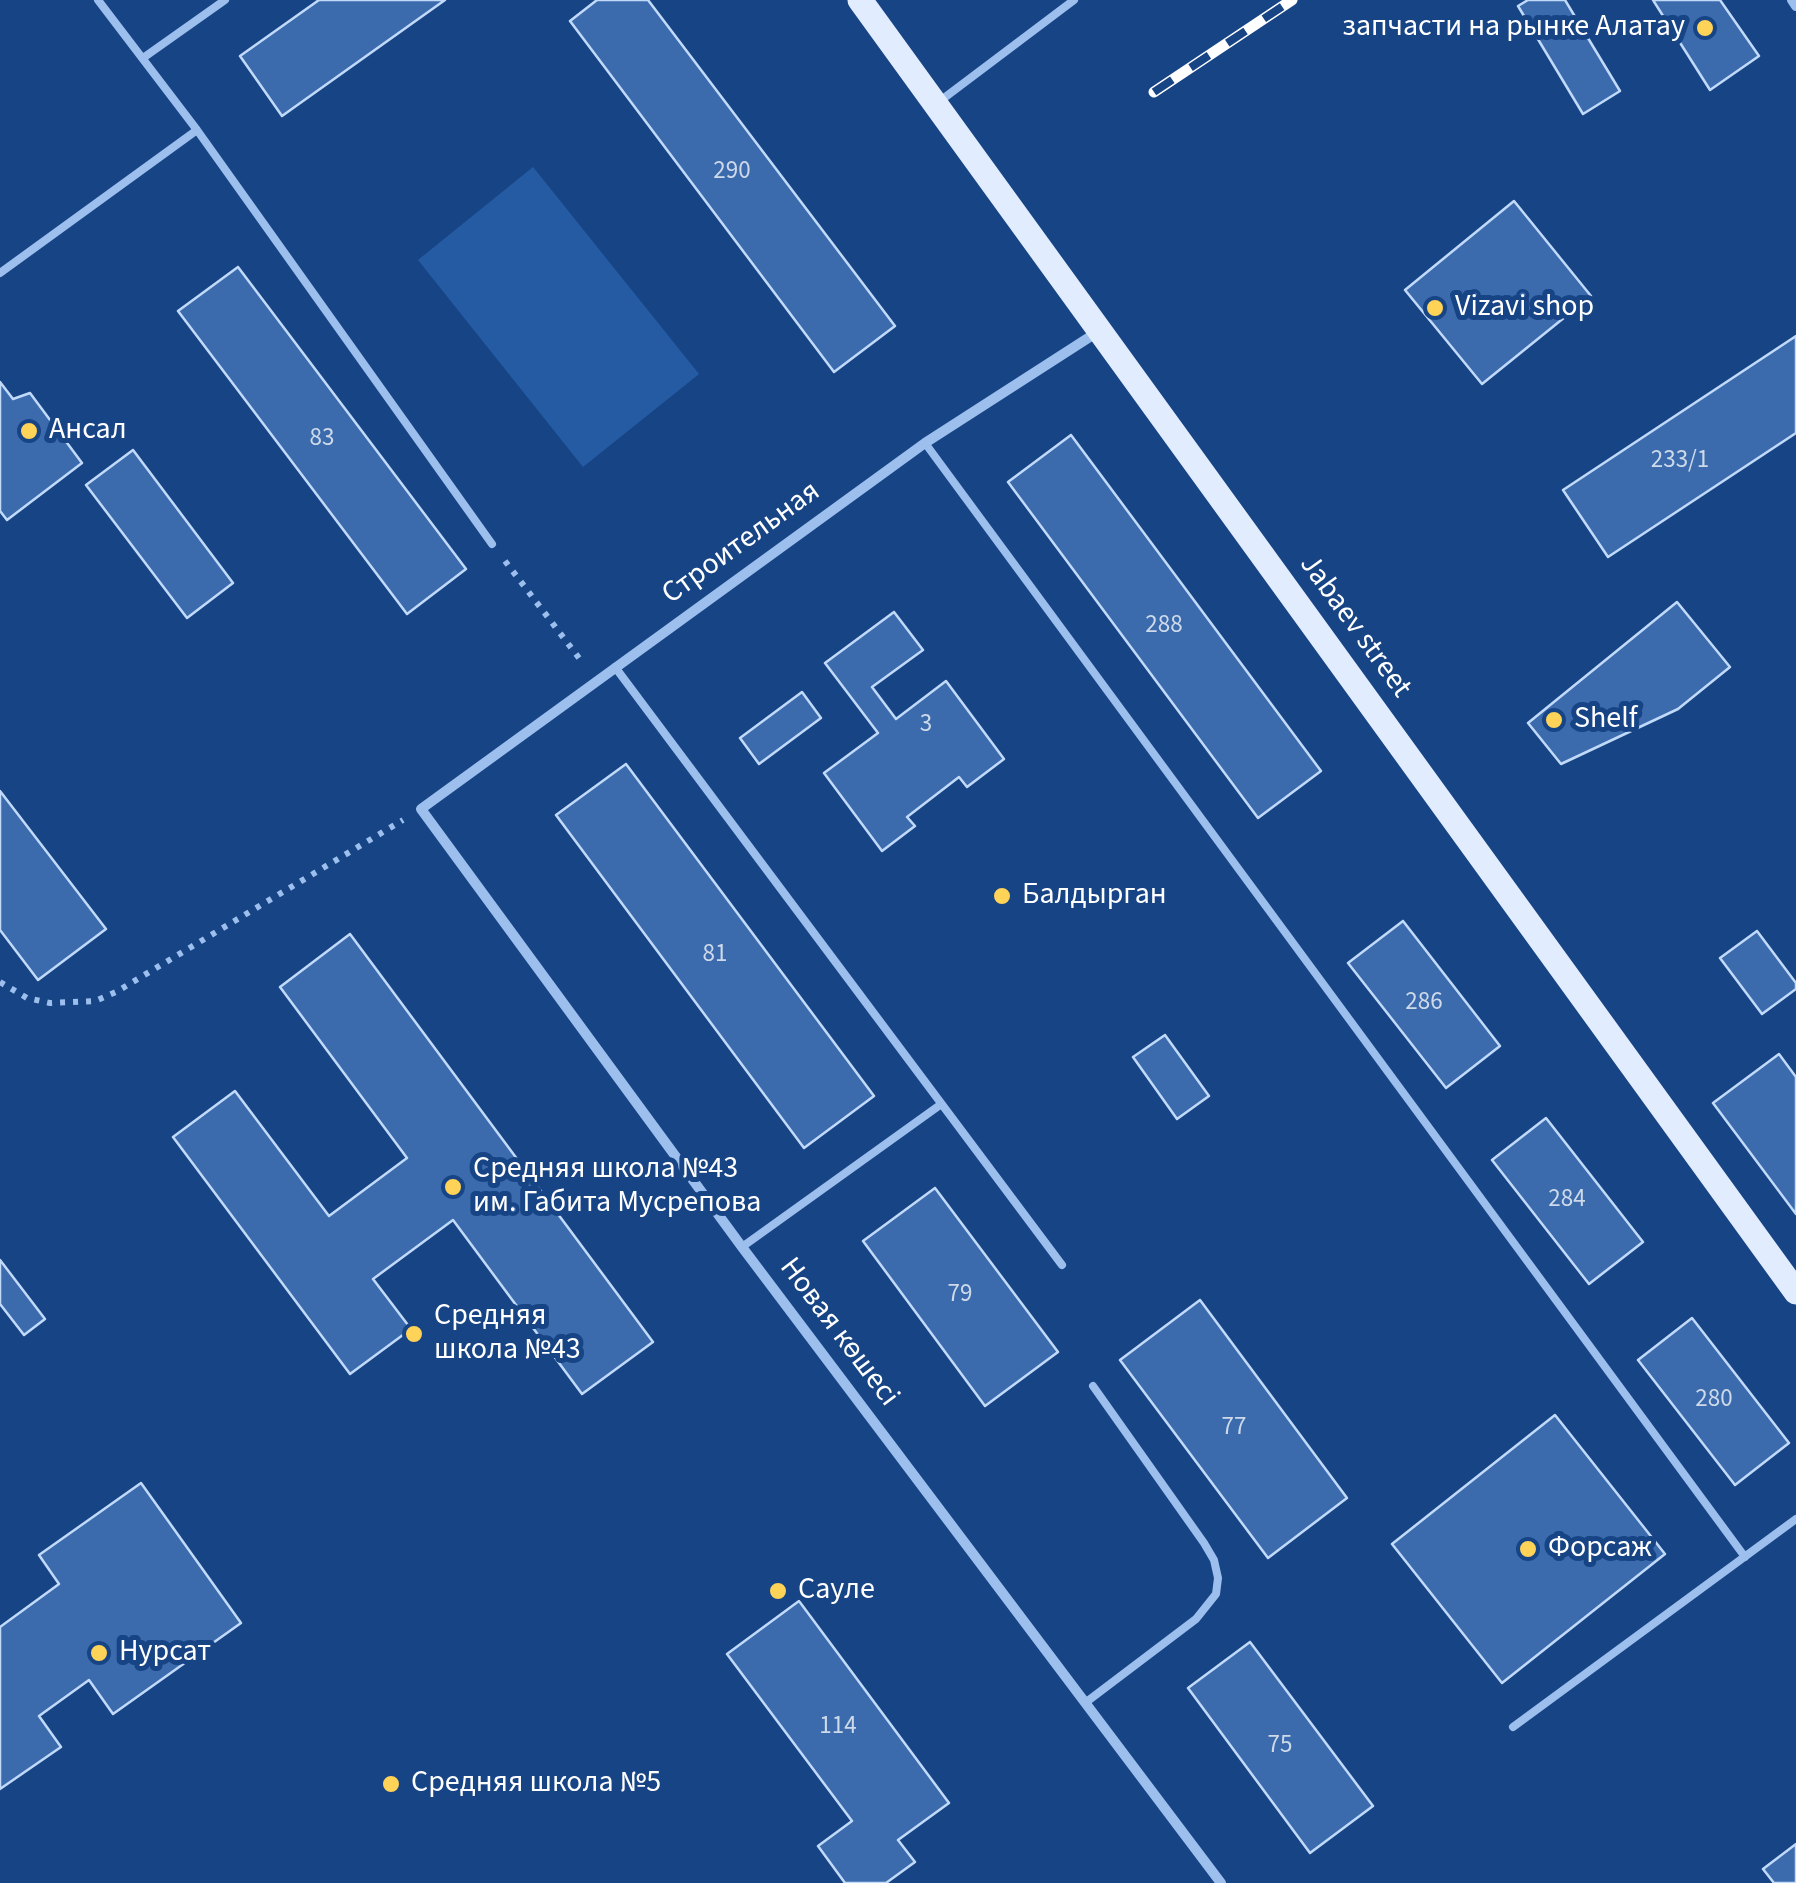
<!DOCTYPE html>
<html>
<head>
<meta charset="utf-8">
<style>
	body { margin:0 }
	canvas { display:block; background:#174485 }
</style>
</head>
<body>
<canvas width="1796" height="1883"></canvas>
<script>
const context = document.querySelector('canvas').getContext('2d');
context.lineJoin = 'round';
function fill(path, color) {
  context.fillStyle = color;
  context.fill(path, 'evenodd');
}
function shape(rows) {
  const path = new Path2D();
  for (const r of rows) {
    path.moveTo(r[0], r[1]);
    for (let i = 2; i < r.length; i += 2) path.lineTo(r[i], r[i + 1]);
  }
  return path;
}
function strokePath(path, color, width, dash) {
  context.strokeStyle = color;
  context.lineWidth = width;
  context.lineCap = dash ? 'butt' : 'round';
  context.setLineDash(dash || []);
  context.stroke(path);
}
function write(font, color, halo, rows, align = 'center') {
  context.font = font + ' "Source Sans 3",sans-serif';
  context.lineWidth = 10;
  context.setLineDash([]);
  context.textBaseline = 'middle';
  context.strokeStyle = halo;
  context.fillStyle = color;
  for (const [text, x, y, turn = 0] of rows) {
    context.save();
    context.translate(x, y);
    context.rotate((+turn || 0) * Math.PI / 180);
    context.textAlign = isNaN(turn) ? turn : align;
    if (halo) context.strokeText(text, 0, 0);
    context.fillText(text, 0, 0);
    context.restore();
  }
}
fill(shape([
	[533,167,699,374,583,467,418,260]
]), '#255ba3');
const building = shape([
	[319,0,445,0,282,116,240,56,319,0],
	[597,0,648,0,895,326,834,372,570,21,597,0],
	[1528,0,1565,0,1620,91,1583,114,1518,6,1528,0],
	[1653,0,1720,0,1759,56,1710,90,1653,0],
	[1514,201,1591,296,1482,384,1405,290,1514,201],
	[238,267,466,569,407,614,178,311,238,267],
	[1796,336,1796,433,1608,557,1563,490,1796,336],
	[0,382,13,399,30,393,82,463,7,520,0,511,0,382],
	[1071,435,1321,771,1258,818,1008,482,1071,435],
	[133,450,233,583,187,618,86,485,133,450],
	[1677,602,1730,667,1678,709,1561,764,1528,723,1677,602],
	[894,612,923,650,872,687,896,719,946,681,1004,759,967,787,959,777,907,817,915,826,882,851,824,773,878,733,825,663,894,612],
	[802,692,821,718,759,764,740,738,802,692],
	[626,764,874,1096,804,1148,556,815,626,764],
	[0,791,106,929,38,980,0,930,0,791],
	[1403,921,1500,1046,1446,1088,1348,963,1403,921],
	[1757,931,1796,983,1796,989,1762,1014,1720,958,1757,931],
	[350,934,653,1342,582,1394,453,1220,373,1279,411,1329,350,1374,173,1137,235,1091,329,1216,407,1158,280,987,350,934],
	[1165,1035,1209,1096,1177,1119,1133,1057,1165,1035],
	[1779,1054,1796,1077,1796,1214,1713,1103,1779,1054],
	[1546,1118,1643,1242,1589,1284,1492,1160,1546,1118],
	[935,1188,1058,1352,985,1406,863,1241,935,1188],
	[0,1260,45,1319,24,1335,0,1304,0,1260],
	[1200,1300,1347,1498,1268,1558,1120,1360,1200,1300],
	[1692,1318,1789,1443,1735,1485,1638,1360,1692,1318],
	[1555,1415,1665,1554,1502,1683,1392,1544,1555,1415],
	[141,1483,241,1623,113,1714,89,1680,39,1716,61,1747,0,1789,0,1627,59,1584,39,1555,141,1483],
	[799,1601,949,1803,898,1840,915,1862,886,1883,845,1883,818,1846,852,1821,727,1654,799,1601],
	[1250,1642,1373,1806,1310,1853,1188,1688,1250,1642],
	[1796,1844,1796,1883,1774,1883,1763,1869,1796,1844]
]);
fill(building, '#3b6bad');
strokePath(building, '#c1dafa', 2.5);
strokePath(shape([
	[505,561,582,662],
	[0,982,27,998,50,1003,95,1001,116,992,403,820]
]), '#9cbfed', 6, [5, 8]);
strokePath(shape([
	[143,58,225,0],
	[940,101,1074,0],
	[197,130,492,544],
	[0,273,197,130,98,0],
	[925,443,1745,1557],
	[615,667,1062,1265],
	[742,1247,940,1105],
	[1085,1703,1196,1619,1216,1594,1218,1578,1214,1560,1204,1543,1093,1386],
	[1513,1727,1796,1519]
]), '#9cbfed', 8);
strokePath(shape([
	[1792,0,1796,6],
	[1099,331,925,443,421,809,742,1247,1221,1883]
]), '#9cbfed', 10);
strokePath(shape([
	[860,0,1796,1292]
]), '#e2ecff', 25);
const rail = shape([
	[1154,92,1292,0]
]);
strokePath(rail, '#fff', 11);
strokePath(rail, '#174485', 8, [22]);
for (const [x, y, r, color] of [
	[1705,28,10,"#ffd258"],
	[1435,308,10,"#ffd258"],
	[29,431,10,"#ffd258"],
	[1554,720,10,"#ffd258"],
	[1002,896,10,"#ffd258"],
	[453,1187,10,"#ffd258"],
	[414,1334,10,"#ffd258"],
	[1528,1549,10,"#ffd258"],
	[778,1591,10,"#ffd258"],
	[99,1653,10,"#ffd258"],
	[391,1784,10,"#ffd258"]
]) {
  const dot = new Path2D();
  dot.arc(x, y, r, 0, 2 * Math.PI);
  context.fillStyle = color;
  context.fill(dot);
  strokePath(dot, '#174485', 4);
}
write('25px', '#cedaea', null, [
	["290",732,173],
	["83",322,440],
	["233/1",1680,462],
	["288",1164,627],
	["3",926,726],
	["81",715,956],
	["286",1424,1004],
	["284",1567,1201],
	["79",960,1296],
	["280",1714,1401],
	["77",1234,1429],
	["114",838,1728],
	["75",1280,1747]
]);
write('30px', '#fff', '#174485', [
	["запчасти на рынке Алатау",1685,28,"right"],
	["Vizavi shop",1455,308],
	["Ансал",49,431],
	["Shelf",1574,720],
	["Балдырган",1022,896],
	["Средняя школа №43",473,1170],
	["им. Габита Мусрепова",473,1204],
	["Средняя",434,1317],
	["школа №43",434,1351],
	["Форсаж",1548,1549],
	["Сауле",798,1591],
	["Нурсат",119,1653],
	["Средняя школа №5",411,1784]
], 'left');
write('30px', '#fff', '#174485', [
	["Строительная",742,544,-36],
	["Jabaev street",1354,627,54],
	["Новая көшесі",838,1333,53]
]);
</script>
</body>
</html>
